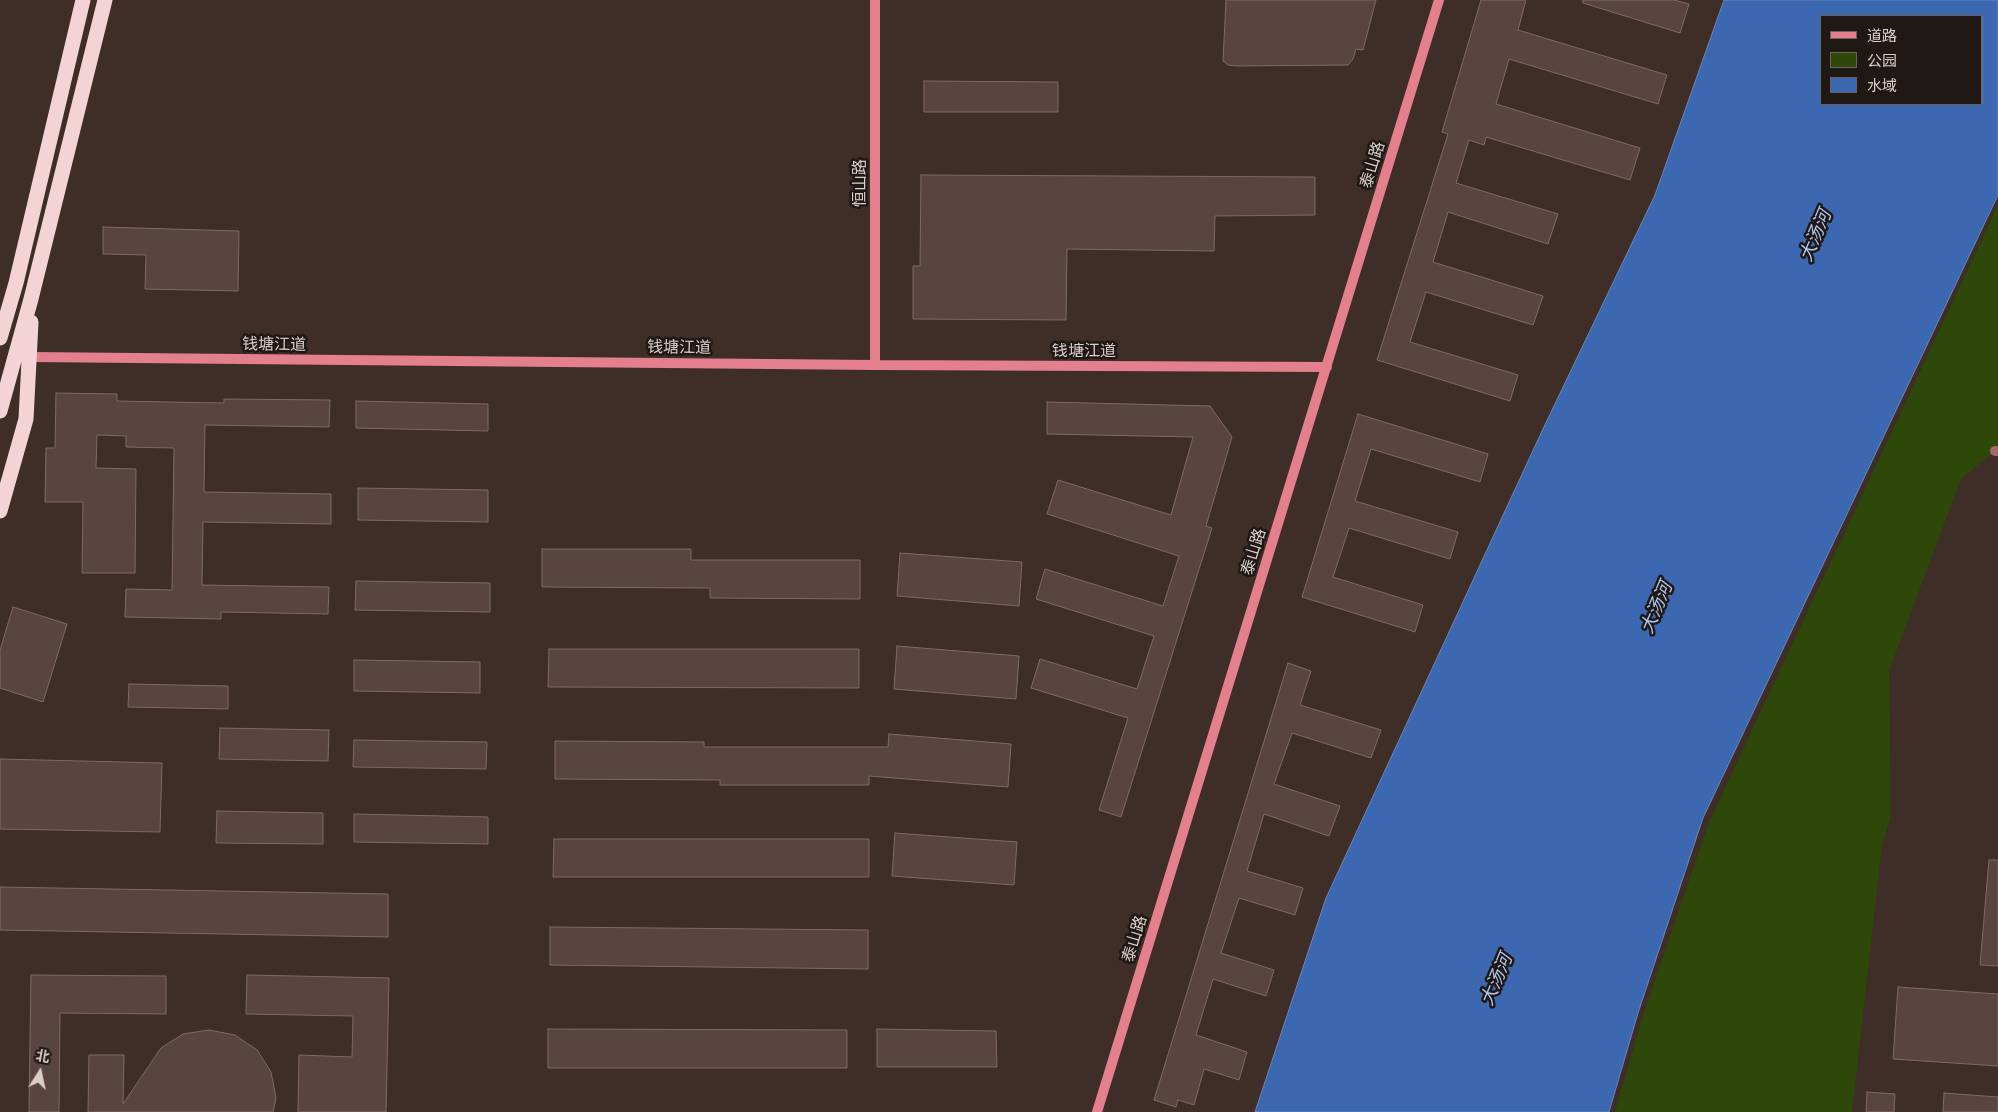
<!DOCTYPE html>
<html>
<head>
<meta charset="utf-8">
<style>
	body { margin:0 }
	#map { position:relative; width:1998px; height:1112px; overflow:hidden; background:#3f2d27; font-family:Karla,"Noto Sans SC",sans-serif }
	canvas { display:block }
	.legend { position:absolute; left:1820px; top:15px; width:162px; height:90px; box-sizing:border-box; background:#201815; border:1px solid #6b615d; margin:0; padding:6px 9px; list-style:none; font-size:15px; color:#dbceca }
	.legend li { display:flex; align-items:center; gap:10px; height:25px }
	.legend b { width:25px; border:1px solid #6b615d }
	.north { position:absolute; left:15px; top:1047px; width:50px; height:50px; -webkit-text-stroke:4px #201815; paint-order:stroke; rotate:10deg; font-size:14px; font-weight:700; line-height:20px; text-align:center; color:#dbceca }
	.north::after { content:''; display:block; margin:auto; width:18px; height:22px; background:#dbceca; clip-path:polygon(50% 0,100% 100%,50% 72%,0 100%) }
</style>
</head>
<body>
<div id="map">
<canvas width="1998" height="1112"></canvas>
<ul class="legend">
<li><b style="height:6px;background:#e47f8e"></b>道路</li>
<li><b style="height:14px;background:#2d4808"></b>公园</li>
<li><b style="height:14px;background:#3b68b0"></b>水域</li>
</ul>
<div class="north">北</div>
</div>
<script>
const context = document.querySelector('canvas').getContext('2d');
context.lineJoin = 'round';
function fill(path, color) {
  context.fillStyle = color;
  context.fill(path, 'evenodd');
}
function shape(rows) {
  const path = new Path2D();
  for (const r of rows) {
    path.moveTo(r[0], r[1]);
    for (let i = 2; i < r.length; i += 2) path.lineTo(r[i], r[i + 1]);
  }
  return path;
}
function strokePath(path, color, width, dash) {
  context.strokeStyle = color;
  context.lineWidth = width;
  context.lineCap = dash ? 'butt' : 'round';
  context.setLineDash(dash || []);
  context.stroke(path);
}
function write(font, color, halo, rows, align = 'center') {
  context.font = font + ' Karla,"Noto Sans SC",sans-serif';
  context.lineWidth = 5;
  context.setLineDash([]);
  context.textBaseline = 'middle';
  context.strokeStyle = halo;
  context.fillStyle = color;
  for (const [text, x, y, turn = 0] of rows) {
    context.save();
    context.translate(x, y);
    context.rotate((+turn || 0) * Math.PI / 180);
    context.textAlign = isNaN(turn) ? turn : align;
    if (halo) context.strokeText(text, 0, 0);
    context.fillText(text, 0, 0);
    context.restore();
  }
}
fill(shape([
	[1998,205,1998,444,1995,451,1961,479,1889,671,1891,815,1882,846,1852,1112,1615,1112,1644,1012,1709,822]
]), '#2d4808');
const water = shape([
	[1724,0,1998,0,1998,195,1703,818,1638,1013,1609,1112,1255,1112,1326,898,1542,431,1655,195,1724,0],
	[1822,16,1982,16,1982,104,1822,104,1822,16]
]);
fill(water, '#3b68b0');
strokePath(water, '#6b87b8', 1);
const building = shape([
	[1226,0,1376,0,1363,50,1356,49,1353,59,1348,65,1236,66,1228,65,1223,61,1226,0],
	[1481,0,1526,0,1518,30,1667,75,1658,104,1509,59,1496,104,1640,148,1630,180,1486,137,1484,145,1469,140,1456,183,1558,214,1548,244,1448,212,1433,262,1543,296,1533,325,1426,292,1410,342,1518,375,1510,401,1377,360,1448,134,1442,132,1481,0],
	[1583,0,1674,0,1689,4,1680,33,1583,3,1583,0],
	[924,81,1058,82,1058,112,924,112,924,81],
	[921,175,1315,177,1315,215,1215,216,1214,251,1067,249,1066,320,913,319,913,266,920,266,921,175],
	[103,227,239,231,238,291,145,289,146,255,103,254,103,227],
	[56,393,117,394,117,401,224,403,224,399,330,400,329,427,205,425,204,492,331,494,331,524,203,522,202,585,329,587,328,614,221,612,221,619,125,617,126,589,172,590,174,448,126,447,126,436,97,435,96,468,136,469,135,573,82,573,83,502,45,502,46,448,55,448,56,393],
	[356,401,488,404,488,431,356,428,356,401],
	[1047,402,1210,406,1232,437,1206,526,1212,528,1121,817,1099,810,1128,718,1031,688,1040,659,1137,689,1154,636,1036,599,1045,569,1163,606,1179,556,1047,514,1058,480,1171,515,1193,437,1047,434,1047,402],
	[1358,414,1488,454,1480,482,1371,449,1355,501,1458,532,1450,559,1349,528,1333,577,1423,605,1415,632,1302,597,1358,414],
	[358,488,488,490,488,522,358,520,358,488],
	[542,549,691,549,691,560,860,560,860,599,710,598,710,588,542,587,542,549],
	[900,553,1022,562,1019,606,897,596,900,553],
	[356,581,490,583,490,612,355,610,356,581],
	[13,607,67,624,43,702,0,688,0,650,13,607],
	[897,646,1019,656,1016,699,894,689,897,646],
	[549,649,859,649,859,688,548,687,549,649],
	[354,660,480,662,480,693,354,691,354,660],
	[1288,663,1311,671,1300,705,1381,730,1371,758,1292,733,1274,784,1340,806,1329,836,1264,814,1247,871,1303,888,1295,915,1239,898,1221,953,1274,970,1266,996,1213,979,1196,1035,1247,1052,1239,1080,1204,1069,1194,1105,1178,1100,1176,1107,1154,1100,1288,663],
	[129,684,228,686,228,709,128,707,129,684],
	[220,728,329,730,328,761,219,759,220,728],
	[889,734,1011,744,1008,787,869,776,869,785,720,785,720,780,555,779,555,741,704,742,704,747,888,747,889,734],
	[354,740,487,742,486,769,353,767,354,740],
	[0,759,162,763,160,832,0,829,0,759],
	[217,811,323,813,323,844,216,843,217,811],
	[354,814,488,817,488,844,354,842,354,814],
	[895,833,1017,842,1014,885,892,876,895,833],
	[554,839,869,839,869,877,553,877,554,839],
	[1989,860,1998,860,1998,966,1980,965,1989,860],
	[0,887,388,894,388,937,0,930,0,887],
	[550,927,868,930,868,969,550,965,550,927],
	[31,975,166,976,166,1014,60,1013,59,1112,29,1112,31,975],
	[247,975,389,978,386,1112,298,1112,299,1055,352,1057,353,1016,246,1014,247,975],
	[1898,987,1998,994,1998,1066,1893,1059,1898,987],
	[548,1029,847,1030,847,1068,548,1068,548,1029],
	[877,1029,996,1031,997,1067,877,1067,877,1029],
	[209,1030,235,1035,257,1050,271,1072,276,1098,273,1112,88,1112,89,1055,124,1055,123,1104,161,1048,183,1034,209,1030],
	[1867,1092,1895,1094,1894,1112,1866,1112,1867,1092],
	[1944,1093,1998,1097,1998,1112,1943,1112,1944,1093]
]);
fill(building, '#594442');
strokePath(building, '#806966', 1);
strokePath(shape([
	[1995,451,1998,451]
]), '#a4656d', 10);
strokePath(shape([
	[875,0,875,365],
	[30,357,875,365,1327,367],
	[1097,1112,1439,0]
]), '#e47f8e', 10);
strokePath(shape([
	[0,338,16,283,83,0],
	[0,411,31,299,105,0],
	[0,511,26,419,31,322]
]), '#f4d3d6', 15);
write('16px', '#dbceca', '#201815', [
	["泰山路",1373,165,-73],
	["恒山路",860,183,-90],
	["钱塘江道",274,345,1],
	["钱塘江道",679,348,1],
	["钱塘江道",1084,351],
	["泰山路",1254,552,-73],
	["泰山路",1135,939,-73]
]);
write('italic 18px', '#adc6ed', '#201815', [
	["大汤河",1816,236,-67],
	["大汤河",1657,608,-67],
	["大汤河",1497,980,-67]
]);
</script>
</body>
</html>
